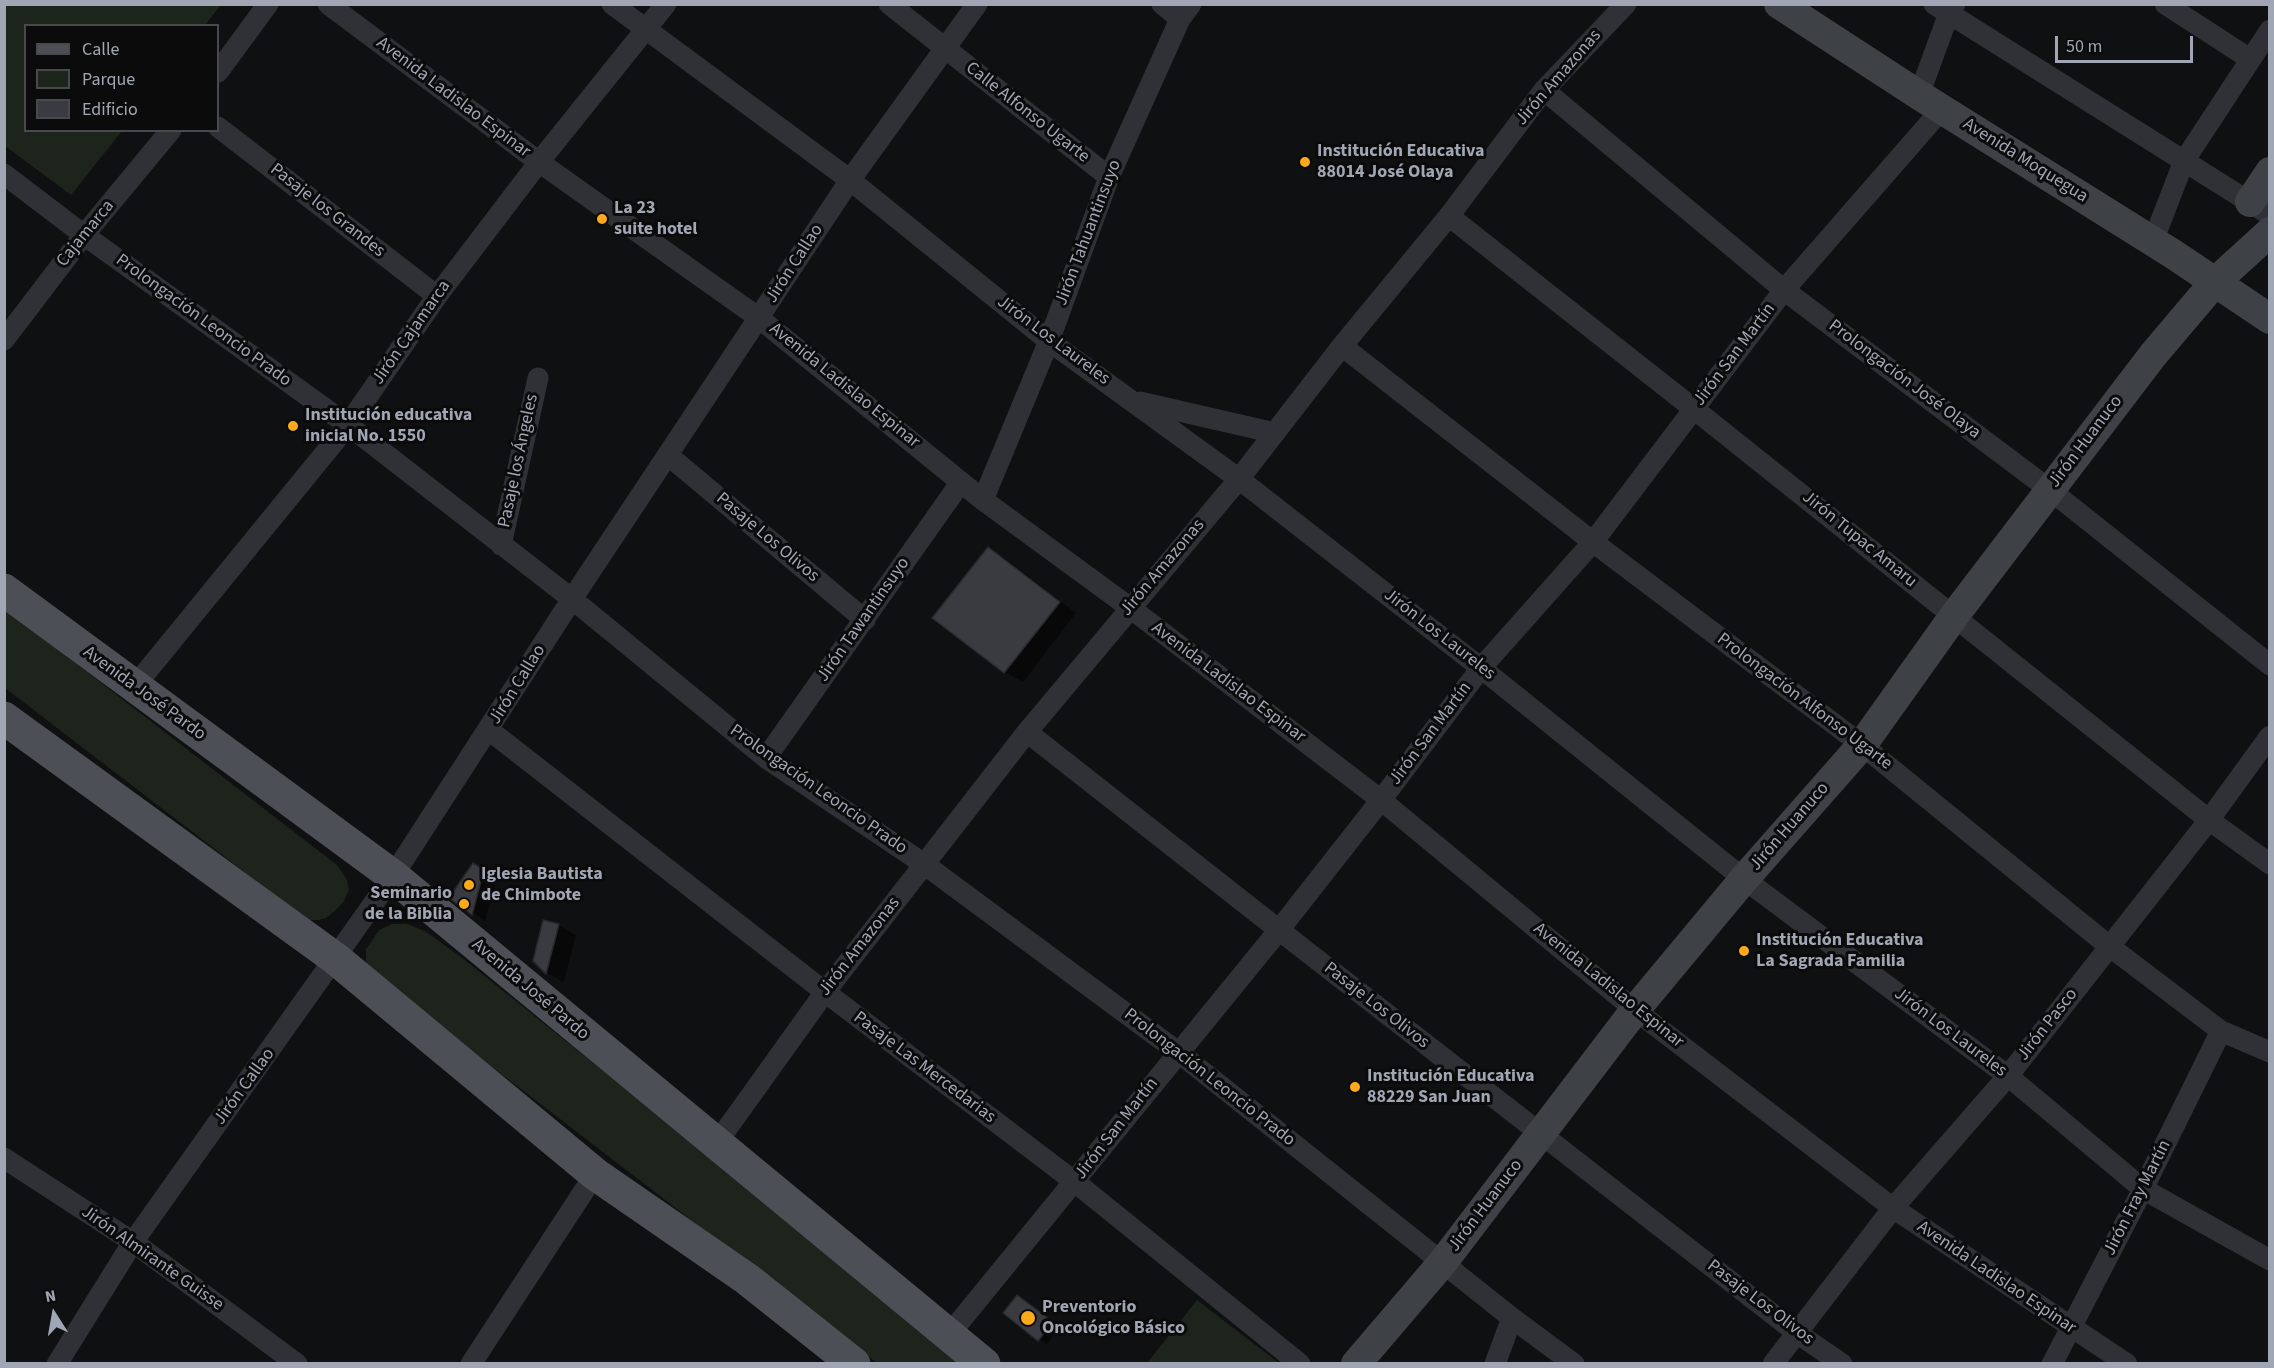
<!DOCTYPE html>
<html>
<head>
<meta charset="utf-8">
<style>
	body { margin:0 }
	#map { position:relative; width:2274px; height:1368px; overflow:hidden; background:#0f1011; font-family:"Source Sans 3",sans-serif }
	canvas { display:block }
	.frame { position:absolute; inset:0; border:6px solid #a0a6b3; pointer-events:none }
	.legend { position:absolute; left:24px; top:24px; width:195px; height:108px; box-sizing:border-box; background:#0b0b0c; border:2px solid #47494f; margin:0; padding:8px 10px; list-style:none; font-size:18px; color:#a0a6b3 }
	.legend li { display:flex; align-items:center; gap:12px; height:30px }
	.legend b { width:30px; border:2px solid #47494f }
	.north { position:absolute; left:24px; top:1284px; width:60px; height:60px; -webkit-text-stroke:4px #0b0b0c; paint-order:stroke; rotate:349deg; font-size:16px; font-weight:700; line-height:24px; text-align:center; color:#a0a6b3 }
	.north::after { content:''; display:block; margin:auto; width:21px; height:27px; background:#a0a6b3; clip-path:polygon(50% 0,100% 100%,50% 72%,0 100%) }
	.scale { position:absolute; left:2055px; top:36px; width:138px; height:27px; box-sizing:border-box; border:3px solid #a0a6b3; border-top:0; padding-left:8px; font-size:18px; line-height:21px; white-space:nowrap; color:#a0a6b3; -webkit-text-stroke:4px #0b0b0c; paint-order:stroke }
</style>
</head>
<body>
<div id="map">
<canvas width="2274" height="1368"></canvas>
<div class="frame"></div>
<ul class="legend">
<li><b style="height:8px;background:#4c4f55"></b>Calle</li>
<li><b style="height:16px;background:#1c241c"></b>Parque</li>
<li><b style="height:16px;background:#3a3b41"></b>Edificio</li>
</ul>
<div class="north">N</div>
<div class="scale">50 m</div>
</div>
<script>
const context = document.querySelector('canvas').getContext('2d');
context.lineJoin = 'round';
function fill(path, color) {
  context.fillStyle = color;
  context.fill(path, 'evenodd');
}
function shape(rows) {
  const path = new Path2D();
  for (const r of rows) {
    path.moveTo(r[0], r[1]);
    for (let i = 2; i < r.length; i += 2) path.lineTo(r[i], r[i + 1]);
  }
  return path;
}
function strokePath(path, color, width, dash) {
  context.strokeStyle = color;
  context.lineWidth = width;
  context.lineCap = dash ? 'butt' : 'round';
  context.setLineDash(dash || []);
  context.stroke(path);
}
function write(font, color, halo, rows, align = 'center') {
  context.font = font + ' "Source Sans 3",sans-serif';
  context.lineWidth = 6;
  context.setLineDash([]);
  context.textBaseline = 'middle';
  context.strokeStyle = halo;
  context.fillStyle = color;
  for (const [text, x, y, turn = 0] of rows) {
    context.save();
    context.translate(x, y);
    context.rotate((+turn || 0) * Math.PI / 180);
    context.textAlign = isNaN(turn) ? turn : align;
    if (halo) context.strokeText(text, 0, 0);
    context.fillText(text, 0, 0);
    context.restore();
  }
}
fill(shape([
	[5,4,221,4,221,5,205,25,26,26,26,130,122,131,71,195,5,146],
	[4,608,337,865,347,880,349,890,344,901,337,909,326,918,318,920,309,920,302,916,5,688],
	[392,924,407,924,425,931,461,957,714,1160,976,1363,877,1363,374,976,366,962,366,949,379,930],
	[1197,1300,1279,1363,1147,1363]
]), '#1c241c');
fill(shape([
	[988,549,1006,559,1076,613,1023,682,1005,672],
	[474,865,497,879,485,921,451,898],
	[558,925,576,935,564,982,547,973,534,961],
	[1017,1296,1060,1327,1047,1344,1039,1339]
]), '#0007');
const building = shape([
	[988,547,1060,602,1004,673,932,618,988,547],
	[473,863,484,870,472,915,449,898,473,863],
	[543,920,559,924,546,974,533,961,543,920],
	[1017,1295,1053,1322,1038,1341,1003,1313,1017,1295]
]);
fill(building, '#3a3b41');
strokePath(building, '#29292d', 1.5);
strokePath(shape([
	[328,4,539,162,759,318,983,500,1129,607,1381,800,1635,1010,1893,1208,2127,1364],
	[612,4,850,180,1049,341,1239,479,1481,668,1744,879,2008,1076,2143,1189,2270,1260],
	[889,4,1109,177],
	[1162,4,1180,19],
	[1934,4,2270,215],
	[2165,4,2250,59],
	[218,72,268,4],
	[1544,90,1784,290,2050,490,2270,665],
	[1919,95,1949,13,1955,4],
	[218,127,437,296],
	[4,174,84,235,348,425,572,599,766,758,924,864,1178,1052,1512,1318,1574,1364],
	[1449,216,1694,409,2209,820,2270,864],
	[2153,241,2184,161,2270,30],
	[4,340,84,235,171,130],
	[1342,346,1593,542,1862,745,2109,946,2221,1031,2270,1052],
	[1140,402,1275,433],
	[669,456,865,620],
	[983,500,1049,341,1109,177,1180,19,1191,4],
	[501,545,538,378],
	[134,687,348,425,437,296,539,162,666,4],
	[489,730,825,992,1075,1182,1300,1364],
	[1027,732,1279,930,1797,1333,1842,1364],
	[766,758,961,482],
	[716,1144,825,992,1027,732,1239,479,1342,346,1449,216,1544,90,1626,4],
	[4,1158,133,1242,297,1364],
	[948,1336,1279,930,1381,800,1481,668,1593,542,1784,290,1942,109],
	[57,1364,133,1242,393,876,572,599,850,180,977,4],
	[471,1364,595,1174],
	[1495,1364,1512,1318],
	[1773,1364,1893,1208,2008,1076,2209,820,2270,736],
	[2052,1364,2143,1189,2221,1031]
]), '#303136', 21);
strokePath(shape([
	[1779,4,1919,95,2173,254,2270,319],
	[2250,202,2270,172],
	[1356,1364,1443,1262,1635,1010,1744,879,1862,745,1954,616,2153,355,2214,283,2270,232]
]), '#3e4146', 30);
strokePath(shape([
	[4,590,393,876,984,1364],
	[4,718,336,959,595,1174,747,1279,854,1364]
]), '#4c4f55', 33);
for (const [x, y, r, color] of [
	[1305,162,6,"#fda91c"],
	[602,219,6,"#fda91c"],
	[293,426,6,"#fda91c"],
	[469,885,6,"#fda91c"],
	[464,904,6,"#fda91c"],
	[1744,951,6,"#fda91c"],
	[1355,1087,6,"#fda91c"],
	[1028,1318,8,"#fda91c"]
]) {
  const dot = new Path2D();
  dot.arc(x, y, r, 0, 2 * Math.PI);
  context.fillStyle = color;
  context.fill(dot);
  strokePath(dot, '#0b0b0c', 2);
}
write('18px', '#a0a6b3', '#0b0b0c', [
	["Jirón Amazonas",1559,78,-49],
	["Avenida Ladislao Espinar",453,98,37],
	["Calle Alfonso Ugarte",1027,113,38],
	["Avenida Moquegua",2025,161,32],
	["Pasaje los Grandes",327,211,38],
	["Jirón Tahuantinsuyo",1089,233,-69],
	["Cajamarca",86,234,-51],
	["Jirón Callao",795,264,-57],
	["Prolongación Leoncio Prado",203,321,36],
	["Jirón Cajamarca",412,333,-55],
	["Jirón Los Laureles",1053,341,37],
	["Jirón San Martín",1735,355,-53],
	["Prolongación José Olaya",1904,380,37],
	["Avenida Ladislao Espinar",844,386,39],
	["Jirón Huanuco",2086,442,-53],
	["Pasaje los Ángeles",519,461,-78],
	["Pasaje Los Olivos",767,538,40],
	["Jirón Tupac Amaru",1859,540,39],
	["Jirón Amazonas",1163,568,-50],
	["Jirón Tawantinsuyo",864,620,-55],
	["Jirón Los Laureles",1439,635,38],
	["Avenida Ladislao Espinar",1228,683,37],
	["Jirón Callao",518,685,-58],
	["Avenida José Pardo",144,694,36],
	["Prolongación Alfonso Ugarte",1804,702,37],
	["Jirón San Martín",1431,734,-53],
	["Prolongación Leoncio Prado",818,790,35],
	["Jirón Huanuco",1790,827,-49],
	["Jirón Amazonas",860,947,-52],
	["Avenida Ladislao Espinar",1608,986,39],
	["Avenida José Pardo",530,990,40],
	["Pasaje Los Olivos",1376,1006,38],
	["Jirón Pasco",2048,1025,-52],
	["Jirón Los Laureles",1950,1033,37],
	["Pasaje Las Mercedarias",924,1068,37],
	["Prolongación Leoncio Prado",1209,1078,38],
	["Jirón Callao",245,1087,-54],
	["Jirón San Martín",1117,1129,-52],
	["Jirón Fray Martín",2138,1198,-63],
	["Jirón Huanuco",1486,1206,-53],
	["Jirón Almirante Guisse",152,1259,35],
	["Avenida Ladislao Espinar",1996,1278,34],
	["Pasaje Los Olivos",1760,1303,37]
]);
write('bold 18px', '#a0a6b3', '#0b0b0c', [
	["Institución Educativa",1317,152],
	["88014 José Olaya",1317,173],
	["La 23",614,209],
	["suite hotel",614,230],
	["Institución educativa",305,416],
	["inicial No. 1550",305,437],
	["Iglesia Bautista",481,875],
	["de Chimbote",481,896],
	["Seminario",452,894,"right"],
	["de la Biblia",452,915,"right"],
	["Institución Educativa",1756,941],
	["La Sagrada Familia",1756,962],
	["Institución Educativa",1367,1077],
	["88229 San Juan",1367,1098],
	["Preventorio",1042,1308],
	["Oncológico Básico",1042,1329]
], 'left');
</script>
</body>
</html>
